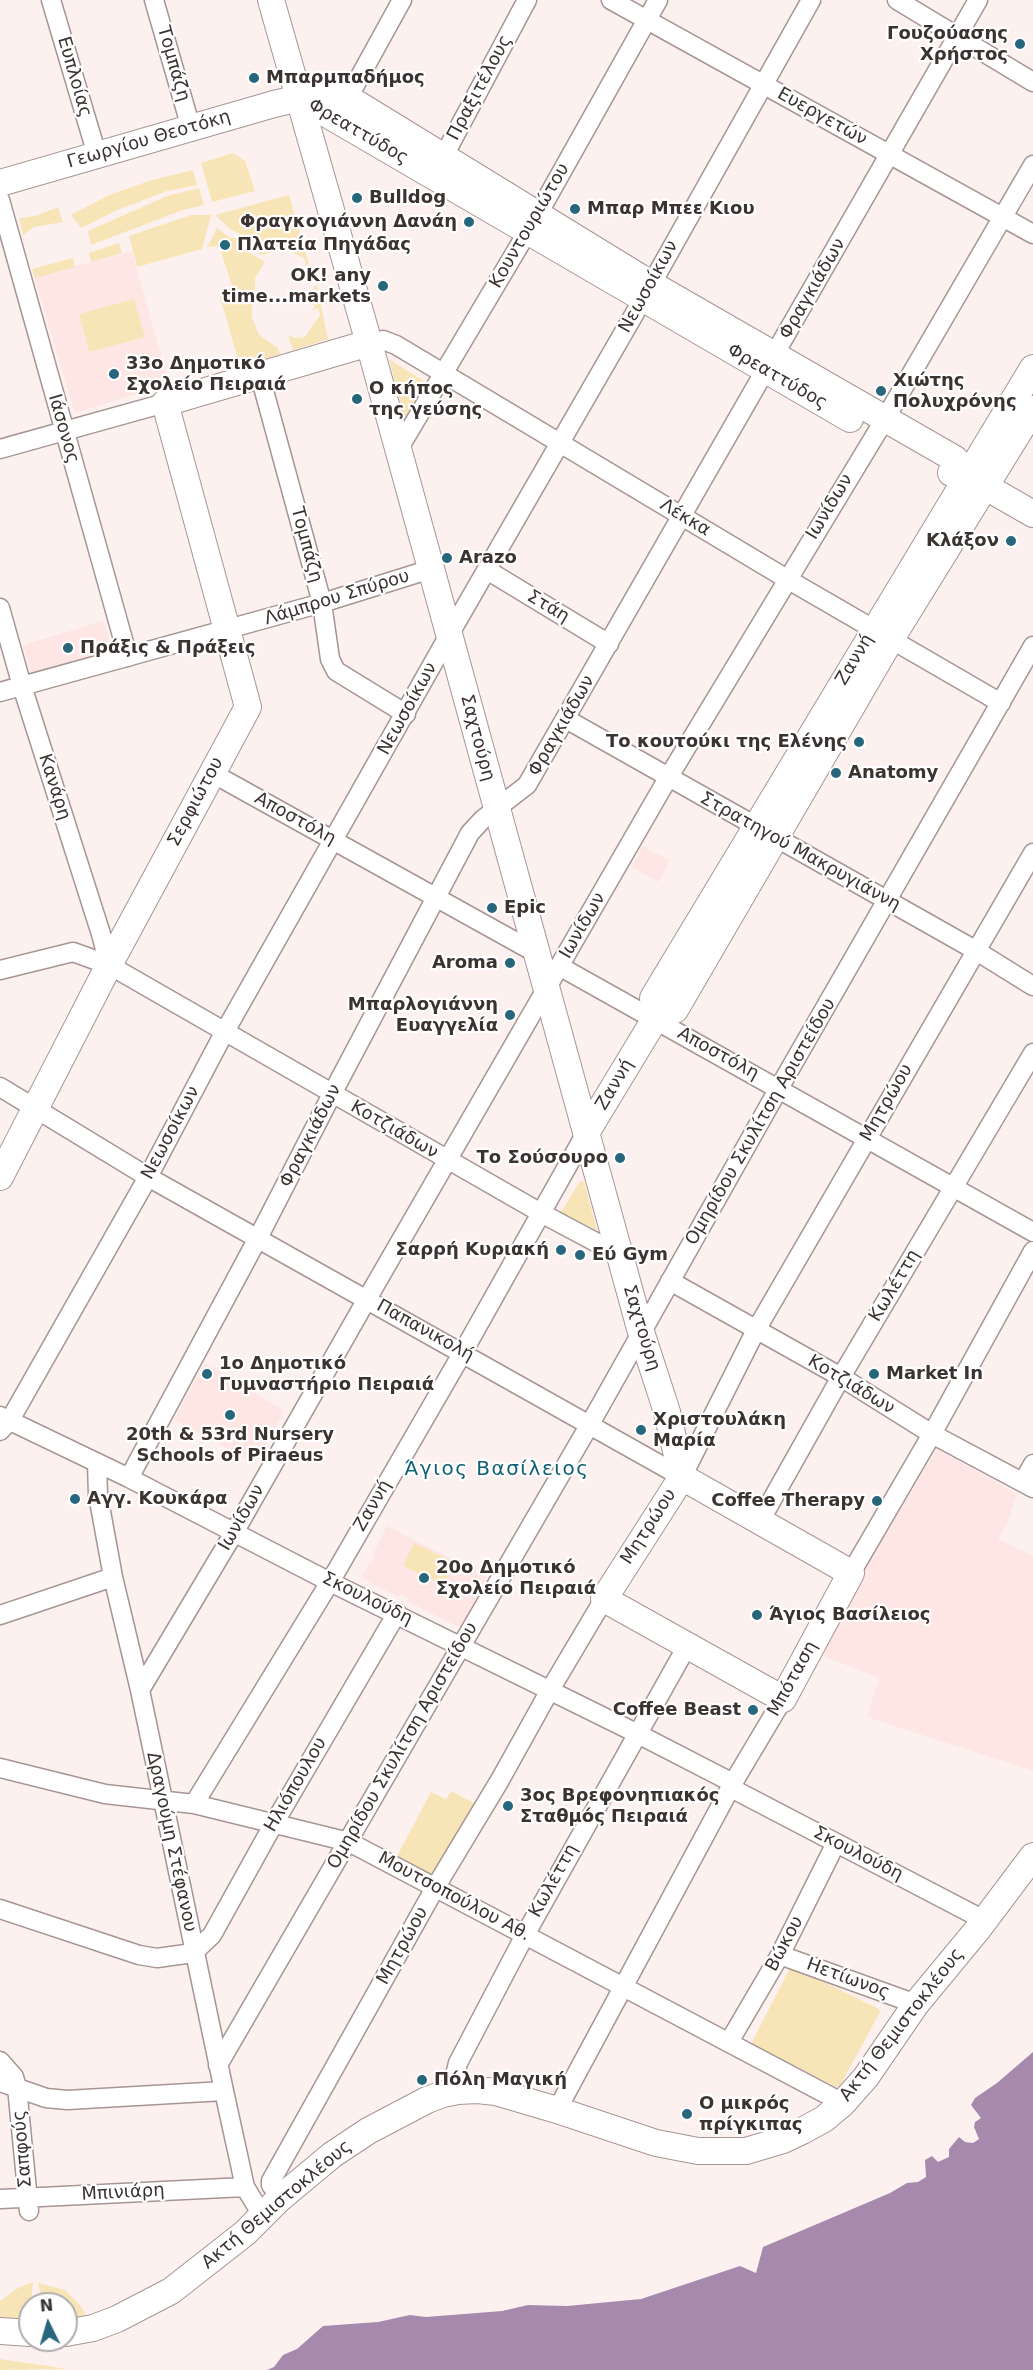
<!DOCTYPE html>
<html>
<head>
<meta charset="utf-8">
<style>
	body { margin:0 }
	#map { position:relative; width:1033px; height:2370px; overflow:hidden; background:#fdf1f0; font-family:"DejaVu Sans",sans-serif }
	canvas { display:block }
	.north { position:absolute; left:18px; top:2292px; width:60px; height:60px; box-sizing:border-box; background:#fff; border:2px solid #b0adad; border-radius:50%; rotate:355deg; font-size:16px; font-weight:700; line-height:24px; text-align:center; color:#3a3332 }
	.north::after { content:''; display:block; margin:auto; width:21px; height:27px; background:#27667b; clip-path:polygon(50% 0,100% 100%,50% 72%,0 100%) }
</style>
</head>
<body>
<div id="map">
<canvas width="1033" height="2370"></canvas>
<div class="north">N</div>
</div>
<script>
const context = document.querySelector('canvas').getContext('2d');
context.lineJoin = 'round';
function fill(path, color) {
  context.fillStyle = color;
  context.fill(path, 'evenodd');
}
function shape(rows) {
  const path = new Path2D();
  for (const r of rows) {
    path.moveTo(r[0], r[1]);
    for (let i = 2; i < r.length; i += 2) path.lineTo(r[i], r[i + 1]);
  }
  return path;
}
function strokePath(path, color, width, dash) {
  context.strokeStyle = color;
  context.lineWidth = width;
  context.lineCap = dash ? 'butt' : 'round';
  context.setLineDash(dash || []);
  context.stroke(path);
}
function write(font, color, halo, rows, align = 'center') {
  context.font = font + ' "DejaVu Sans",sans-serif';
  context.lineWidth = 4.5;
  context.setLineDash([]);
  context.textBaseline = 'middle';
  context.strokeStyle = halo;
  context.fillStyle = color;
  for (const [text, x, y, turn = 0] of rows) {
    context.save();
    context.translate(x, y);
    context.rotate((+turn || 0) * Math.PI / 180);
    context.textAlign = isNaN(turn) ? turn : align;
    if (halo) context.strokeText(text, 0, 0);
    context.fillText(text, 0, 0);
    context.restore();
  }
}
fill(shape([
	[132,251,169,384,75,413,34,277],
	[103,621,113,650,32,675,23,645],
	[643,846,670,861,658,882,632,867],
	[205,1363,285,1411,257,1459,250,1461,174,1420],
	[937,1449,1017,1494,1007,1524,998,1539,1033,1555,1033,1771,867,1717,879,1678,818,1654,850,1594],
	[387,1526,487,1577,461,1628,407,1601,408,1598,401,1595,399,1597,361,1578,370,1561,372,1562,375,1555,373,1554]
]), '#fde6e4');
fill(shape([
	[233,153,245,161,255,191,212,202,201,163],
	[193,170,197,185,167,191,115,211,81,228,71,215,109,195,152,180],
	[199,188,204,205,183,210,91,245,88,231,167,196],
	[289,195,309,265,307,266,304,258,286,249,261,255,241,234,231,230,215,215],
	[58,207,63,222,34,227,23,235,19,218,35,216],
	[191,215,211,215,202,249,137,267,129,236],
	[217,228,230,238,238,238,250,253,265,262,255,278,255,300,252,307,252,318,259,335,278,348,280,354,240,366,219,293,233,289,219,246,207,247],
	[119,243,122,253,91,262,89,253],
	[73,258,75,267,35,278,32,269],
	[314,286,317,286,328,339,293,350,288,335,295,338,305,337,320,315,318,308,312,311,315,306,312,304],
	[134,299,145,337,89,352,79,314],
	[389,359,430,385,406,426],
	[580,1181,584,1182,597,1230,561,1212],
	[414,1543,454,1562,444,1585,403,1566],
	[451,1791,474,1803,434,1878,396,1858,431,1792,446,1799],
	[791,1966,881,2010,839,2088,751,2044],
	[33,2282,31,2302,34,2304,30,2304,30,2308,27,2308,22,2318,0,2318,0,2301,18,2288],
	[38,2283,65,2290,80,2305,86,2316,66,2320,66,2304,39,2304,39,2302,42,2301],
	[0,2359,68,2369,0,2370]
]), '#f8e5b7');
fill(shape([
	[1033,2052,1033,2370,267,2370,274,2367,283,2355,297,2349,323,2326,378,2322,410,2315,426,2317,502,2311,528,2305,567,2306,641,2299,740,2266,756,2273,763,2247,890,2193,907,2183,918,2182,926,2177,925,2160,932,2156,938,2162,949,2157,949,2149,959,2137,965,2142,973,2143,979,2139,974,2127,975,2122,981,2118,971,2105,975,2098,997,2083]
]), '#a789ae');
const street = shape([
	[51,0,97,155],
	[154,0,191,128],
	[611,0,1033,234],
	[897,0,1033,82],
	[348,98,402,0],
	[439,165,527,0],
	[0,200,128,657],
	[369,343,383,340,396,345,787,579,1001,703],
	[260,376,322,603,330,659,336,671,406,714],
	[0,449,165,403],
	[398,450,538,214,658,0],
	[487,570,609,644],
	[0,608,22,686,101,934,109,965],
	[0,692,322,603,431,569],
	[566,719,975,950,1033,986],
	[212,773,536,953],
	[559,966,1033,1232],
	[0,970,73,952,109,965,541,1213,620,1255],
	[0,1087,148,1177,682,1477,756,1330,1033,853],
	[670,1281,841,1377,932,1434,1033,1488],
	[0,1416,129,1478,330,1582,636,1733,733,1783],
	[0,1431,10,1420,148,1177,224,1033,449,635,643,299,811,0],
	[97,1463,98,1495,113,1577,140,1690,224,2091,245,2187,262,2215],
	[129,1478,258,1238,332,1094,470,833,483,819,527,785,978,0],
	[1023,1482,1033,1464],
	[760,1521,841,1377,1033,1053],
	[851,1573,932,1434,1033,1251],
	[0,1615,113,1577],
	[140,1690,235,1531,367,1299,668,778,885,419,1033,165],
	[0,1768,105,1794,194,1804,349,1842,843,2103],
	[731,1788,984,1920],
	[194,1804,330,1582,463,1352,586,1133],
	[0,1909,139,1955,157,1958,193,1953,212,1935,273,1825,397,1613],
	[780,1955,916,2004],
	[729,2042,780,1955,836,1843],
	[0,2061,14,2077,17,2087,29,2211],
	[218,2065,590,1424,779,1088,1033,646],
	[0,2082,46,2098,67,2100,224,2091],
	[458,2091,455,2075,458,2063,525,1935,687,1646],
	[557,2110,733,1783,783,1699],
	[281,2198,271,2185,271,2181,435,1888,500,1780,550,1690,604,1599],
	[0,2199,245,2187]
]);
const secondary = shape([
	[271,0,369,343,641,1332,667,1412,682,1477],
	[299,98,850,419],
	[0,183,274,104,304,97,343,95,651,284,955,459,967,476],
	[951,473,967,476,1033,514],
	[655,1019,675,1010,891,639,1033,409],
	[586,1133,655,1019,653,998,1033,368],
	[0,1177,109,965,248,707,165,403,369,343],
	[682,1477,851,1573,783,1699,604,1599,682,1477],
	[0,2331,30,2333],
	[66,2333,93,2328,117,2319,171,2291,245,2233,278,2200,332,2155,368,2131,427,2100,443,2094,458,2091,477,2090,496,2092,557,2110,656,2143,698,2151,746,2151,783,2140,802,2131,824,2119,843,2103,866,2077,916,2004,978,1929,1033,1856]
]);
strokePath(street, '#a69593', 21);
strokePath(secondary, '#a69593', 28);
strokePath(street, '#fff', 18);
strokePath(secondary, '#fff', 26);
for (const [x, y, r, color] of [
	[1020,44,6,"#27667b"],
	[254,78,6,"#27667b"],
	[357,198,6,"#27667b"],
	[575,209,6,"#27667b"],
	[469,222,6,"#27667b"],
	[225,245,6,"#27667b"],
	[383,286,6,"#27667b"],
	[114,374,6,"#27667b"],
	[881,391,6,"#27667b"],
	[357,399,6,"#27667b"],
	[1011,541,6,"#27667b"],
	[447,558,6,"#27667b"],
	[68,648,6,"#27667b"],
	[859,742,6,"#27667b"],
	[836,773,6,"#27667b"],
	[492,908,6,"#27667b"],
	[510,963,6,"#27667b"],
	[510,1015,6,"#27667b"],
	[620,1158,6,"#27667b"],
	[561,1250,6,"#27667b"],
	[580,1255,6,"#27667b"],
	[207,1374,6,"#27667b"],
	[874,1374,6,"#27667b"],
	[230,1415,6,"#27667b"],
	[641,1430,6,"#27667b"],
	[75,1499,6,"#27667b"],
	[877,1501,6,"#27667b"],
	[424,1578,6,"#27667b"],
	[757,1615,6,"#27667b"],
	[753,1710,6,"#27667b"],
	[508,1806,6,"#27667b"],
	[422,2080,6,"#27667b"],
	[687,2114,6,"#27667b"]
]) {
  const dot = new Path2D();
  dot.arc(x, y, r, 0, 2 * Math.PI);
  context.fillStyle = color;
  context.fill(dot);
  strokePath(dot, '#fff', 2);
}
write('bold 18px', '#3a3332', '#fff', [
	["Γουζούασης",1008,34,"right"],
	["Χρήστος",1008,55,"right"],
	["Μπαρμπαδήμος",266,78],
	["Bulldog",369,198],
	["Μπαρ Μπεε Κιου",587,209],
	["Φραγκογιάννη Δανάη",457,222,"right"],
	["Πλατεία Πηγάδας",237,245],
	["OK! any",371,276,"right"],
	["time...markets",371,297,"right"],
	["33ο Δημοτικό",126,364],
	["Σχολείο Πειραιά",126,385],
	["Χιώτης",893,381],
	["Πολυχρόνης",893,402],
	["Ο κήπος",369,389],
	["της γεύσης",369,410],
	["Κλάξον",999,541,"right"],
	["Arazo",459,558],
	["Πράξις & Πράξεις",80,648],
	["Το κουτούκι της Ελένης",847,742,"right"],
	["Anatomy",848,773],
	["Epic",504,908],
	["Aroma",498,963,"right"],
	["Μπαρλογιάννη",498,1005,"right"],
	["Ευαγγελία",498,1026,"right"],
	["Το Σούσουρο",608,1158,"right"],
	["Σαρρή Κυριακή",549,1250,"right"],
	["Εύ Gym",592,1255],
	["1ο Δημοτικό",219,1364],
	["Γυμναστήριο Πειραιά",219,1385],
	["Market In",886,1374],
	["Χριστουλάκη",653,1420],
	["Μαρία",653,1441],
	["20th & 53rd Nursery",230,1435,"center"],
	["Schools of Piraeus",230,1456,"center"],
	["Αγγ. Κουκάρα",87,1499],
	["Coffee Therapy",865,1501,"right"],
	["20ο Δημοτικό",436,1568],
	["Σχολείο Πειραιά",436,1589],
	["Άγιος Βασίλειος",769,1615],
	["Coffee Beast",741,1710,"right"],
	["3ος Βρεφονηπιακός",520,1796],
	["Σταθμός Πειραιά",520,1817],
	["Πόλη Μαγική",434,2080],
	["Ο μικρός",699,2104],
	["πρίγκιπας",699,2125]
], 'left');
write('18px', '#3a3332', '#fff', [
	["Τομπάζη",173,64,74],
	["Ευπλοίας",74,77,74],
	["Πραξιτέλους",480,88,-62],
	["Ευεργετών",822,117,29],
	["Φρεαττύδος",358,132,30],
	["Γεωργίου Θεοτόκη",149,140,-16],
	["Κουντουριώτου",530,226,-60],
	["Νεωσοίκων",649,287,-61],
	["Φραγκιάδων",813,289,-60],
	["Φρεαττύδος",777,377,30],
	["Ιάσονος",63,429,74],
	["Ιωνίδων",830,507,-59],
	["Λέκκα",685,518,31],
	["Τομπάζη",306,545,75],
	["Λάμπρου Σπύρου",337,598,-17],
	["Στάη",548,607,31],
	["Ζαννή",855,660,-59],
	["Νεωσοίκων",408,709,-61],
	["Φραγκιάδων",562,726,-60],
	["Σαχτούρη",477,738,75],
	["Κανάρη",54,787,72],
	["Σερφιώτου",196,802,-62],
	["Αποστόλη",295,819,29],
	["Στρατηγού Μακρυγιάννη",800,852,29],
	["Ιωνίδων",583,926,-60],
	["Αποστόλη",718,1054,29],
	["Ζαννή",615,1085,-59],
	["Μητρώου",887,1103,-60],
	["Ομηρίδου Σκυλίτση Αριστείδου",761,1122,-60],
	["Κοτζιάδων",394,1130,30],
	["Νεωσοίκων",171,1133,-62],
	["Φραγκιάδων",311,1136,-63],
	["Κωλέττη",895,1286,-59],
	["Σαχτούρη",641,1328,73],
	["Παπανικολή",425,1331,29],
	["Κοτζιάδων",851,1385,31],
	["Ζαννή",373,1506,-60],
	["Ιωνίδων",242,1518,-60],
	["Μητρώου",649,1527,-57],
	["Σκουλούδη",367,1599,26],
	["Μπόταση",793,1679,-61],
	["Ομηρίδου Σκυλίτση Αριστείδου",403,1746,-60],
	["Ηλιόπουλου",296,1785,-60],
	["Δραγούμη Στέφανου",171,1842,78],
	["Σκουλούδη",858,1854,27],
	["Κωλέττη",554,1881,-61],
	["Μουτσοπούλου Αθ.",454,1897,28],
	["Βώκου",785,1944,-62],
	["Μητρώου",403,1946,-61],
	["Ηετίωνος",848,1979,20],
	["Ακτή Θεμιστοκλέους",902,2025,-52],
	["Σαπφούς",23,2149,-95],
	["Μπινιάρη",123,2193,-3],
	["Ακτή Θεμιστοκλέους",277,2205,-40]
]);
context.letterSpacing = '1.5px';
write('20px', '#0e5f76', '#fff', [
	["Άγιος Βασίλειος",497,1470]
]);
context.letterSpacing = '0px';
</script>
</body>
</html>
